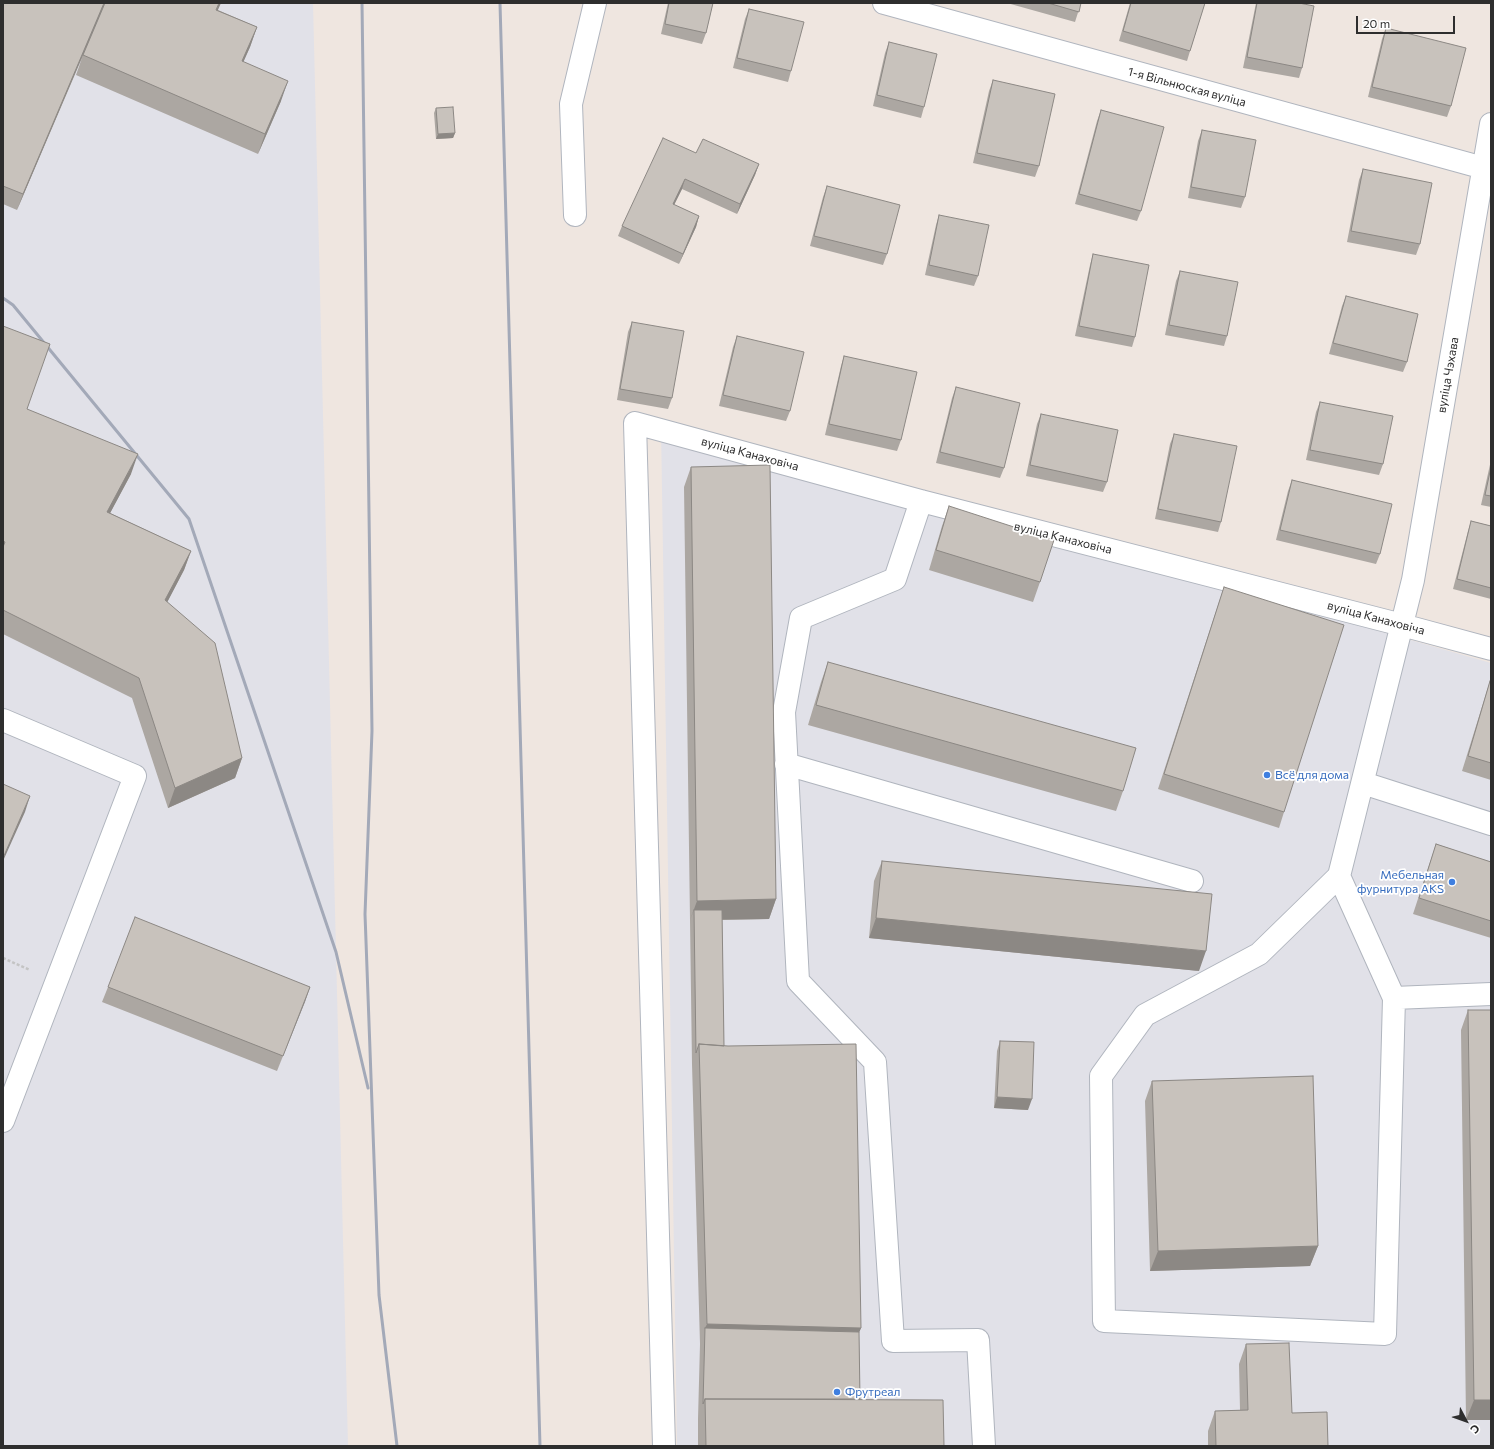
<!DOCTYPE html>
<html>
<head>
<meta charset="utf-8">
<style>
	body { margin:0 }
	#map { position:relative; width:1494px; height:1449px; overflow:hidden; background:#efe6e0; font-family:Commissioner,sans-serif }
	canvas { display:block }
	.frame { position:absolute; inset:0; border:4px solid #2e2e2e; pointer-events:none }
	.north { position:absolute; left:1446px; top:1401px; width:40px; height:40px; -webkit-text-stroke:3px #fff; paint-order:stroke; rotate:131deg; font-size:11px; font-weight:700; line-height:16px; text-align:center; color:#2e2e2e }
	.north::after { content:''; display:block; margin:auto; width:14px; height:18px; background:#2e2e2e; clip-path:polygon(50% 0,100% 100%,50% 72%,0 100%) }
	.scale { position:absolute; left:1356px; top:16px; width:99px; height:18px; box-sizing:border-box; border:2px solid #2e2e2e; border-top:0; padding-left:5px; font-size:12px; line-height:14px; white-space:nowrap; color:#2e2e2e; -webkit-text-stroke:3px #fff; paint-order:stroke }
</style>
</head>
<body>
<div id="map">
<canvas width="1494" height="1449"></canvas>
<div class="frame"></div>
<div class="north">С</div>
<div class="scale">20 m</div>
</div>
<script>
const context = document.querySelector('canvas').getContext('2d');
context.lineJoin = 'round';
function fill(path, color) {
  context.fillStyle = color;
  context.fill(path, 'evenodd');
}
function shape(rows) {
  const path = new Path2D();
  for (const r of rows) {
    path.moveTo(r[0], r[1]);
    for (let i = 2; i < r.length; i += 2) path.lineTo(r[i], r[i + 1]);
  }
  return path;
}
function strokePath(path, color, width, dash) {
  context.strokeStyle = color;
  context.lineWidth = width;
  context.lineCap = dash ? 'butt' : 'round';
  context.setLineDash(dash || []);
  context.stroke(path);
}
function write(font, color, halo, rows, align = 'center') {
  context.font = font + ' Commissioner,sans-serif';
  context.lineWidth = 3.5;
  context.setLineDash([]);
  context.textBaseline = 'middle';
  context.strokeStyle = halo;
  context.fillStyle = color;
  for (const [text, x, y, turn = 0] of rows) {
    context.save();
    context.translate(x, y);
    context.rotate((+turn || 0) * Math.PI / 180);
    context.textAlign = isNaN(turn) ? turn : align;
    if (halo) context.strokeText(text, 0, 0);
    context.fillText(text, 0, 0);
    context.restore();
  }
}
fill(shape([
	[3,3,313,3,348,1446,3,1446],
	[661,426,1491,663,1491,1446,677,1446]
]), '#e1e1e8');
const minor = shape([
	[884,3,1491,170],
	[575,215,571,104,595,3],
	[921,501,895,579,801,618,784,712,798,981,875,1062,893,1341,978,1340,984,1446],
	[3,720,135,776,3,1121],
	[786,764,1192,881],
	[1363,783,1491,824],
	[1339,876,1259,954,1145,1015,1101,1076,1104,1321,1385,1334,1394,998,1339,876,1413,580,1491,124],
	[1394,998,1491,994],
	[664,1446,635,423,921,501,1402,625,1491,649]
]);
strokePath(minor, '#b0b5be', 24);
strokePath(shape([
	[3,958,30,970]
]), '#c4c4c4', 2.5, [3, 2]);
strokePath(minor, '#fff', 22);
strokePath(shape([
	[362,3,372,731,365,914,379,1295,397,1446],
	[500,3,540,1446],
	[3,298,13,305,189,519,336,952,368,1088]
]), '#a3a9b8', 3);
fill(shape([
	[3,3,218,10,257,27,250,47,243,62,281,101,258,154,76,75,82,58,17,210,3,204],
	[668,3,713,3,706,33,702,44,661,34],
	[1007,3,1081,3,1075,22],
	[1130,3,1205,3,1190,51,1187,61,1119,41],
	[1256,3,1299,3,1302,68,1299,78,1243,68],
	[749,9,791,71,788,82,733,68,745,19],
	[1386,28,1451,106,1447,117,1368,97,1382,39],
	[889,42,924,107,921,118,873,106,885,53],
	[993,80,1039,166,1035,177,973,163,989,91],
	[436,108,455,133,453,138,436,139,434,113],
	[1101,110,1141,211,1137,221,1075,204,1097,121],
	[1202,130,1245,197,1241,208,1188,198,1198,141],
	[696,153,759,164,755,175,737,214,682,189,674,205,699,216,696,227,679,264,618,236,622,226],
	[1363,169,1420,244,1416,255,1347,242,1359,180],
	[827,186,887,254,883,265,810,246,823,197],
	[939,215,978,276,974,286,925,275,936,225],
	[1093,254,1135,337,1132,347,1075,336,1090,265],
	[1180,271,1227,336,1224,346,1165,335,1176,281],
	[1346,296,1407,362,1403,372,1329,354,1342,306],
	[632,322,672,398,668,409,617,400,628,332],
	[3,326,27,409,131,474,110,513,191,551,184,570,167,602,242,758,235,778,168,808,132,698,3,634],
	[737,336,790,411,786,421,719,406,733,347],
	[844,356,901,440,897,451,825,435,841,366],
	[956,387,1004,468,1000,478,936,463,952,398],
	[1320,402,1383,464,1379,475,1306,460,1316,412],
	[1041,414,1107,482,1103,492,1026,476,1037,424],
	[1174,434,1221,522,1218,532,1155,519,1170,444],
	[1491,460,1491,507,1481,505],
	[691,467,776,899,769,919,722,920,724,1046,861,1328,859,1332,860,1399,944,1446,698,1446,698,1419,700,1344,692,1064,684,487],
	[1292,480,1380,554,1376,564,1276,540,1288,491],
	[949,506,1040,582,1033,602,929,570,942,526],
	[1471,521,1491,526,1491,599,1453,589,1468,531],
	[1224,587,1284,812,1279,828,1158,789,1219,602],
	[828,662,1123,791,1116,811,808,725,821,682],
	[1490,681,1491,681,1491,780,1462,771,1485,697],
	[1436,844,1491,862,1491,938,1413,914],
	[882,861,1199,971,869,938,874,881],
	[108,987,310,987,277,1071,102,1002],
	[1468,1010,1491,1420,1466,1420,1461,1030],
	[1000,1041,1028,1110,994,1108,997,1051],
	[1152,1081,1318,1246,1310,1266,1150,1271,1145,1101],
	[1246,1344,1292,1413,1328,1446,1208,1446,1208,1431,1215,1411,1240,1410,1239,1364]
]), '#aca7a2');
fill(shape([
	[104,3,105,3,17,210,23,194],
	[219,3,221,3,209,30,216,10],
	[257,27,250,47,235,81,242,61],
	[288,81,281,101,258,154,265,134],
	[455,133,453,138,436,139,438,134],
	[759,164,755,175,737,214,740,204],
	[685,179,682,189,669,215,673,204],
	[699,216,696,227,679,264,683,254],
	[138,454,131,474,100,532,107,512],
	[191,551,184,570,158,620,165,600],
	[242,758,235,778,168,808,175,788],
	[30,796,25,812,3,861,3,858],
	[776,899,769,919,694,920,694,910,690,920,697,901],
	[876,918,1206,951,1199,971,869,938],
	[310,987,305,1002,277,1071,283,1056],
	[997,1097,1032,1099,1028,1110,994,1108],
	[1318,1246,1310,1266,1150,1271,1158,1251],
	[707,1324,861,1328,853,1348,705,1328],
	[1474,1400,1491,1400,1491,1420,1466,1420]
]), '#8c8884');
const building = shape([
	[3,3,104,3,23,194,3,186,3,3],
	[105,3,219,3,216,10,257,27,242,61,288,81,265,134,83,55,105,3],
	[669,3,713,3,706,33,665,24,669,3],
	[1048,3,1081,3,1079,12,1048,3],
	[1131,3,1205,3,1190,51,1123,31,1131,3],
	[1257,3,1299,3,1314,6,1302,68,1247,57,1257,3],
	[749,9,804,22,791,71,737,58,749,9],
	[1386,28,1466,48,1451,106,1372,87,1386,28],
	[889,42,937,54,924,107,877,95,889,42],
	[993,80,1055,94,1039,166,977,153,993,80],
	[453,107,455,133,438,134,436,108,453,107],
	[1101,110,1164,127,1141,211,1079,194,1101,110],
	[1202,130,1256,140,1245,197,1191,187,1202,130],
	[663,138,696,153,703,139,759,164,740,204,685,179,673,204,699,216,683,254,622,226,663,138],
	[1363,169,1432,183,1420,244,1351,231,1363,169],
	[827,186,900,205,887,254,814,236,827,186],
	[939,215,989,225,978,276,929,265,939,215],
	[1093,254,1149,265,1135,337,1079,326,1093,254],
	[1180,271,1238,282,1227,336,1169,325,1180,271],
	[1346,296,1418,314,1407,362,1333,343,1346,296],
	[632,322,684,331,672,398,620,389,632,322],
	[3,326,50,344,27,409,138,454,107,512,191,551,165,600,215,643,242,758,175,788,139,678,3,610,3,547,5,542,3,541,3,326],
	[737,336,804,352,790,411,723,395,737,336],
	[844,356,917,372,901,440,829,424,844,356],
	[956,387,1020,403,1004,468,940,452,956,387],
	[1320,402,1393,416,1383,464,1310,450,1320,402],
	[1041,414,1118,430,1107,482,1030,465,1041,414],
	[1174,434,1237,446,1221,522,1158,509,1174,434],
	[770,465,776,899,697,901,691,467,770,465],
	[1491,467,1491,496,1485,495,1491,467],
	[1292,480,1392,504,1380,554,1280,530,1292,480],
	[949,506,1054,540,1040,582,936,550,949,506],
	[1471,521,1491,526,1491,588,1457,579,1471,521],
	[1224,587,1344,625,1284,812,1164,774,1224,587],
	[828,662,1136,748,1123,791,816,705,828,662],
	[1490,681,1491,681,1491,763,1468,756,1490,681],
	[3,784,30,796,3,858,3,784],
	[1436,844,1491,862,1491,921,1419,898,1436,844],
	[882,861,1212,894,1206,951,876,918,882,861],
	[694,910,722,910,724,1046,699,1044,696,1053,694,910],
	[135,917,310,987,283,1056,108,987,135,917],
	[1468,1010,1491,1010,1491,1400,1474,1400,1468,1010],
	[1000,1041,1034,1042,1032,1099,997,1097,1000,1041],
	[699,1044,728,1046,856,1044,861,1328,707,1324,699,1044],
	[1313,1076,1318,1246,1158,1251,1152,1081,1313,1076],
	[705,1328,859,1332,860,1399,705,1399,703,1404,705,1328],
	[1289,1343,1292,1413,1327,1412,1328,1446,1216,1446,1215,1411,1248,1410,1246,1344,1289,1343],
	[705,1399,943,1400,944,1446,706,1446,705,1399]
]);
fill(building, '#c8c2bc');
strokePath(building, '#8c8884', 1);
for (const [x, y, r, color] of [
	[1267,775,4,"#3f7fe0"],
	[1452,882,4,"#3f7fe0"],
	[837,1392,4,"#3f7fe0"]
]) {
  const dot = new Path2D();
  dot.arc(x, y, r, 0, 2 * Math.PI);
  context.fillStyle = color;
  context.fill(dot);
  strokePath(dot, '#fff', 1.5);
}
write('12px', '#2e2e2e', '#fff', [
	["1-я Вільнюская вуліца",1187,87,15],
	["вуліца Чэхава",1448,375,-80],
	["вуліца Канаховіча",750,454,15],
	["вуліца Канаховіча",1063,538,14],
	["вуліца Канаховіча",1376,618,15]
]);
write('12px', '#366cbe', '#fff', [
	["Всё для дома",1275,775],
	["Мебельная",1444,875,"right"],
	["фурнитура AKS",1444,889,"right"],
	["Фрутреал",845,1392]
], 'left');
</script>
</body>
</html>
